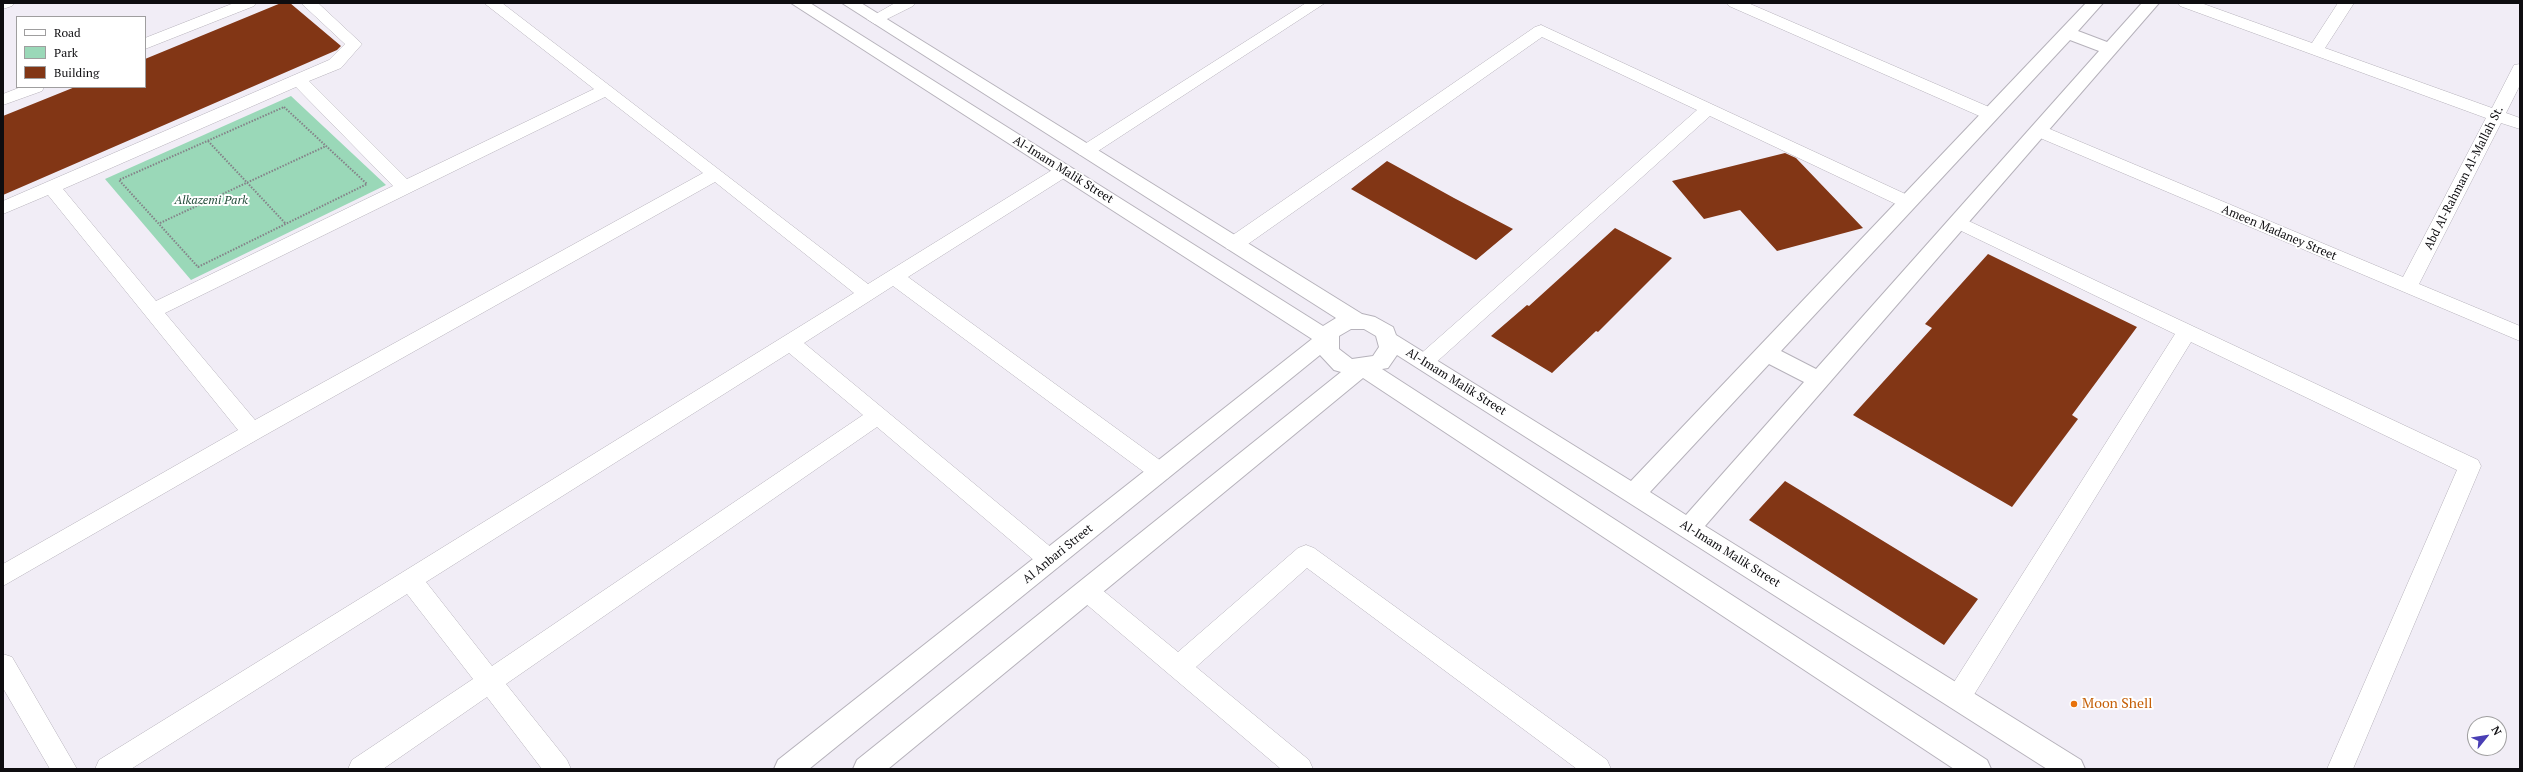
<!DOCTYPE html>
<html>
<head>
<meta charset="utf-8">
<style>
	body { margin:0 }
	#map { position:relative; width:2523px; height:772px; overflow:hidden; background:#f1edf6; font-family:"PT Serif",serif }
	canvas { display:block }
	.frame { position:absolute; inset:0; border:4px solid #0e0d10; pointer-events:none }
	.legend { position:absolute; left:16px; top:16px; width:130px; height:72px; box-sizing:border-box; background:#fff; border:1px solid #9f9e9f; margin:0; padding:5px 7px; list-style:none; font-size:12px; color:#0e0d10 }
	.legend li { display:flex; align-items:center; gap:8px; height:20px }
	.legend b { width:20px; border:1px solid #9f9e9f }
	.north { position:absolute; left:2467px; top:716px; width:40px; height:40px; box-sizing:border-box; background:#fff; border:1px solid #9f9e9f; border-radius:50%; rotate:60deg; font-size:11px; font-weight:700; line-height:16px; text-align:center; color:#0e0d10 }
	.north::after { content:''; display:block; margin:auto; width:14px; height:18px; background:#4a3fb5; clip-path:polygon(50% 0,100% 100%,50% 72%,0 100%) }
</style>
</head>
<body>
<div id="map">
<canvas width="2523" height="772"></canvas>
<div class="frame"></div>
<ul class="legend">
<li><b style="height:5px;background:#fff"></b>Road</li>
<li><b style="height:11px;background:#9ad8b8"></b>Park</li>
<li><b style="height:11px;background:#823615"></b>Building</li>
</ul>
<div class="north">N</div>
</div>
<script>
const context = document.querySelector('canvas').getContext('2d');
context.lineJoin = 'round';
function fill(path, color) {
  context.fillStyle = color;
  context.fill(path, 'evenodd');
}
function shape(rows) {
  const path = new Path2D();
  for (const r of rows) {
    path.moveTo(r[0], r[1]);
    for (let i = 2; i < r.length; i += 2) path.lineTo(r[i], r[i + 1]);
  }
  return path;
}
function strokePath(path, color, width, dash) {
  context.strokeStyle = color;
  context.lineWidth = width;
  context.lineCap = dash ? 'butt' : 'round';
  context.setLineDash(dash || []);
  context.stroke(path);
}
function write(font, color, halo, rows, align = 'center') {
  context.font = font + ' "PT Serif",serif';
  context.lineWidth = 4;
  context.setLineDash([]);
  context.textBaseline = 'middle';
  context.strokeStyle = halo;
  context.fillStyle = color;
  for (const [text, x, y, turn = 0] of rows) {
    context.save();
    context.translate(x, y);
    context.rotate((+turn || 0) * Math.PI / 180);
    context.textAlign = isNaN(turn) ? turn : align;
    if (halo) context.strokeText(text, 0, 0);
    context.fillText(text, 0, 0);
    context.restore();
  }
}
fill(shape([
	[291,96,386,185,191,280,105,179]
]), '#9ad8b8');
fill(shape([
	[281,3,290,3,341,46,337,50,3,195,3,116,75,87,145,87,145,59],
	[1785,153,1796,158,1863,228,1777,251,1740,210,1704,219,1672,181],
	[1387,161,1454,198,1513,229,1476,260,1351,189],
	[1615,228,1672,258,1598,332,1596,331,1552,373,1491,336,1527,305,1529,306],
	[1988,254,2137,327,2072,415,2078,419,2012,507,1853,415,1932,328,1925,324],
	[1785,481,1978,599,1944,645,1749,520]
]), '#823615');
const minor = shape([
	[3,3,14,3,12,6,3,9,3,3],
	[234,3,256,3,254,6,145,49,145,38,234,3],
	[301,3,318,3,362,44,341,68,309,81,407,179,594,89,484,3,502,3,868,284,1057,167,1069,167,1072,171,1069,175,908,277,1168,466,1171,472,1168,478,1160,481,1152,478,893,286,804,343,1058,553,1062,560,1058,567,1050,570,1042,567,877,427,506,684,567,760,571,769,542,769,487,697,383,769,348,769,352,760,473,679,407,594,131,769,95,769,99,760,854,293,715,182,260,438,3,586,3,564,238,430,48,195,3,214,3,201,329,60,345,44,301,3],
	[296,87,393,186,156,301,63,189,296,87],
	[605,97,703,173,255,420,165,313,605,97],
	[789,353,863,415,492,666,426,582,789,353],
	[895,3,915,3,913,6,881,22,875,24,867,19,895,3],
	[1306,3,1325,3,1092,155,1080,155,1077,151,1080,147,1306,3],
	[1727,3,1748,3,1996,110,1999,114,1996,118,1984,118,1729,6,1727,3],
	[2178,3,2201,3,2312,43,2338,3,2354,3,2325,48,2492,108,2512,69,2514,65,2520,64,2520,85,2506,113,2520,118,2520,129,2501,123,2419,284,2520,326,2520,341,2033,135,2030,131,2033,127,2045,127,2403,277,2486,118,2180,6,2178,3],
	[1541,25,1914,198,1916,202,1914,206,1907,208,1900,206,1710,116,1431,367,1424,370,1417,367,1414,362,1417,357,1697,110,1542,37,1241,249,1234,250,1227,249,1224,244,1227,239,1535,27,1541,25],
	[21,87,44,87,42,91,3,105,3,94,21,87],
	[1958,216,2478,460,2481,466,2353,769,2327,769,2457,470,2191,342,1967,706,1958,709,1949,706,1945,698,1949,690,2175,334,1951,226,1949,222,1951,218,1958,216],
	[1306,545,1314,548,1607,760,1611,769,1577,769,1307,568,1196,667,1309,760,1313,769,1281,769,1079,598,1075,591,1079,584,1087,581,1095,584,1178,652,1298,548,1306,545],
	[3,654,12,657,77,769,50,769,3,688,3,654]
]);
const tertiary = shape([
	[791,3,810,3,1323,326,1336,318,842,3,861,3,1362,314,1375,317,1393,327,1396,335,1631,481,2086,3,2103,3,2078,31,2107,42,2142,3,2159,3,1705,526,2081,760,2085,769,2047,769,1397,355,1388,368,1382,369,1987,760,1991,769,1954,769,1363,378,888,769,853,769,857,760,1341,372,1334,370,1320,355,809,769,774,769,778,760,1312,339,791,3],
	[2070,40,2099,51,1816,369,1781,351,2070,40],
	[1351,329,1364,329,1376,336,1379,347,1373,356,1352,359,1339,349,1339,336,1351,329],
	[1769,364,1804,382,1686,515,1650,492,1769,364]
]);
strokePath(minor, '#b6b2bb', 1);
strokePath(tertiary, '#b6b2bb', 2);
strokePath(shape([
	[284,107,367,184,198,267,119,180,284,107],
	[208,141,286,224],
	[160,223,326,146]
]), '#848288', 2, [1.5, 1.5]);
fill(minor, '#fff');
fill(tertiary, '#fff');
for (const [x, y, r, color] of [
	[2074,704,4,"#e8710a"]
]) {
  const dot = new Path2D();
  dot.arc(x, y, r, 0, 2 * Math.PI);
  context.fillStyle = color;
  context.fill(dot);
  strokePath(dot, '#fff', 1.5);
}
write('12px', '#0e0d10', '#fff', [
	["Al-Imam Malik Street",1063,170,32],
	["Abd Al-Rahman Al-Mallah St.",2464,178,-63],
	["Ameen Madaney Street",2279,233,23],
	["Al-Imam Malik Street",1456,382,32],
	["Al Anbari Street",1058,554,-39],
	["Al-Imam Malik Street",1730,554,32]
]);
write('italic 12px', '#244e3b', '#fff', [
	["Alkazemi Park",211,201]
]);
write('14px', '#c56008', '#fff', [
	["Moon Shell",2082,704]
], 'left');
</script>
</body>
</html>
